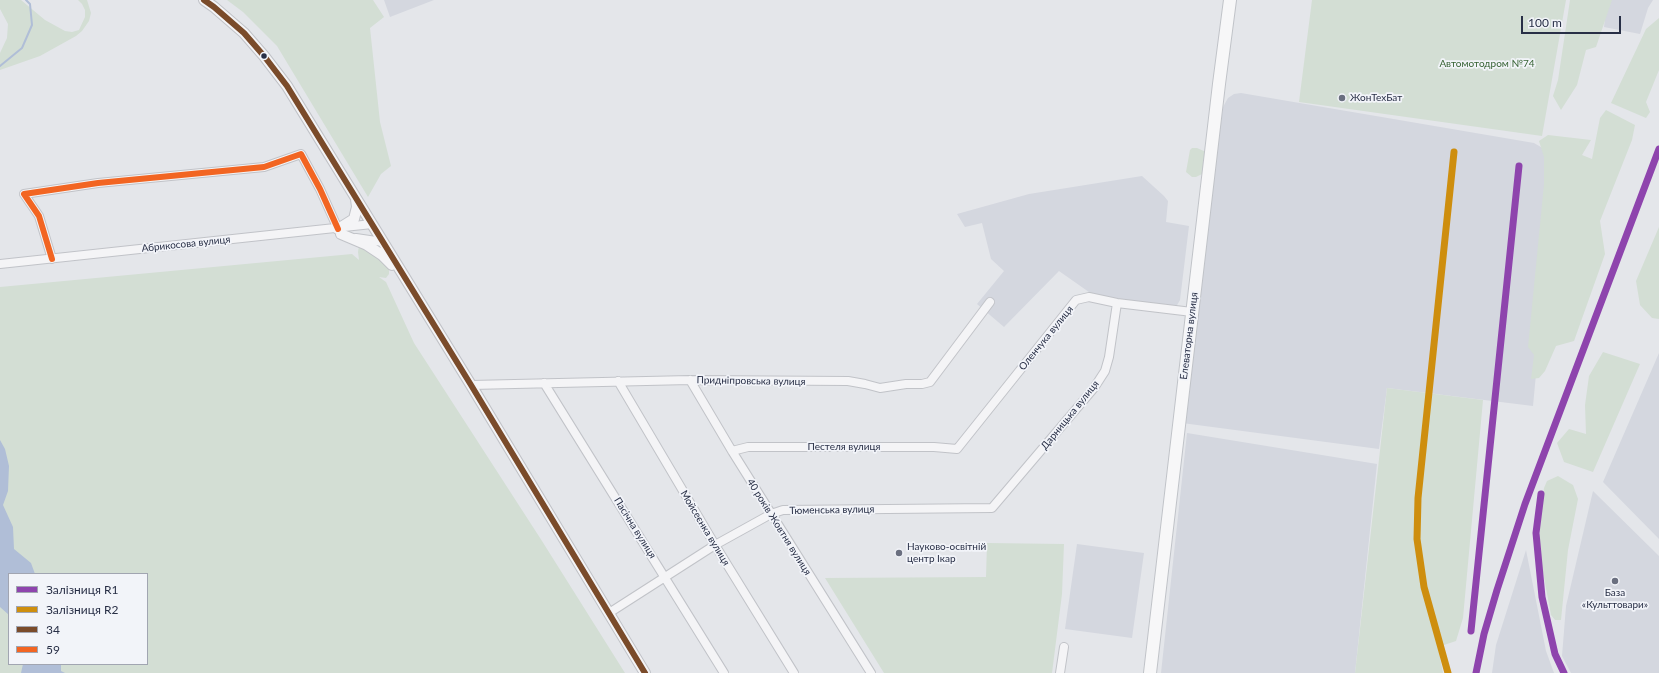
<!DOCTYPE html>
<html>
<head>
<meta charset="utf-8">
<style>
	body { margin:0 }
	#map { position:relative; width:1659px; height:673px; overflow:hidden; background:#e4e6ea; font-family:Lato,sans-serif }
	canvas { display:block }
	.legend { position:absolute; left:8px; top:573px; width:140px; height:92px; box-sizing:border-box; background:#f2f4f9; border:1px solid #a1a5b1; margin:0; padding:5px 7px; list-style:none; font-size:12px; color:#282f46 }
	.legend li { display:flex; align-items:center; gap:8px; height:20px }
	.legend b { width:20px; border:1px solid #a1a5b1 }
	.scale { position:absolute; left:1521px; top:16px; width:100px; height:18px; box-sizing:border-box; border:2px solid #282f46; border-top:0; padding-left:5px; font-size:12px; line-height:14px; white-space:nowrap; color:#282f46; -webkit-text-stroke:3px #f2f4f9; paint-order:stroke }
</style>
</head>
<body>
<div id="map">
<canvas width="1659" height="673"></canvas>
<ul class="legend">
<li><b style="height:5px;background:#8e44ad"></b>Залізниця R1</li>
<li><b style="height:5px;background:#ce8e0e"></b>Залізниця R2</li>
<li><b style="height:5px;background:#7a4b2a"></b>34</li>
<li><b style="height:5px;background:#f26522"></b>59</li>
</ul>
<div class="scale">100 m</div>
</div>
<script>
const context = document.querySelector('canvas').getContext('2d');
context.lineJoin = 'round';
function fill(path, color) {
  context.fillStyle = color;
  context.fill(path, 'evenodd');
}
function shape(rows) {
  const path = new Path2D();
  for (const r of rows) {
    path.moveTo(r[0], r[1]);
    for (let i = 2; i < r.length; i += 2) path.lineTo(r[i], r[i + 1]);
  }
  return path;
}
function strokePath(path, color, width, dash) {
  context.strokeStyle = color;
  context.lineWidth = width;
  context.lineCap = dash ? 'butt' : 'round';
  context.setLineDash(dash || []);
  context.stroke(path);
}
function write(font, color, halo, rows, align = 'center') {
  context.font = font + ' Lato,sans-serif';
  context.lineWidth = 3.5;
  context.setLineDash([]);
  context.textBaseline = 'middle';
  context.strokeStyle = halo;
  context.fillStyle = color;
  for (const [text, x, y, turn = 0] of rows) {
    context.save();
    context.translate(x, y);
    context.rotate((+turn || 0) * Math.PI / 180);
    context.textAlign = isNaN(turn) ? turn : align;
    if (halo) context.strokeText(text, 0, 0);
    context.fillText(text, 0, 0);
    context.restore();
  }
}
fill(shape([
	[384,0,434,0,390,17],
	[1607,0,1653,0,1648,8,1640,34,1604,27],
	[1241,93,1534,143,1546,150,1556,161,1533,406,1387,388,1379,449,1182,423,1223,107,1228,98,1234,94],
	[1142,176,1164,196,1168,201,1166,222,1189,226,1180,300,1176,307,1096,297,1059,271,1004,327,977,304,1004,271,991,259,982,223,965,227,957,214,1029,194],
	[1659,353,1659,539,1603,482],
	[1187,433,1377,464,1355,673,1161,673],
	[1593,491,1659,556,1659,673,1571,673,1562,656,1566,606],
	[1077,544,1144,553,1132,638,1065,629],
	[1526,550,1546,651,1554,673,1492,673,1496,645]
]), '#d4d7df');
fill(shape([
	[0,0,21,0,45,20,65,31,72,32,79,30,85,17,85,10,82,4,78,0,87,0,91,13,89,21,82,31,76,36,40,56,0,70,0,53,7,38,8,24,0,9],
	[227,0,373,0,384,17,370,28,380,122,391,166,381,174,368,197,277,46,243,12],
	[1312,0,1566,0,1542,136,1299,102],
	[1570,0,1612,0,1596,47,1586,50,1577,85,1561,110,1553,96,1558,80],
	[1659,18,1659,70,1646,102,1650,112,1646,118,1611,103,1646,29],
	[1606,110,1635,125,1632,140,1600,221,1605,254,1574,341,1556,346,1545,371,1539,378,1531,379,1534,355,1528,347,1544,184,1544,157,1539,141,1548,135,1591,140,1582,155,1592,159,1600,118],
	[1192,148,1197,148,1206,152,1202,174,1196,177,1192,177,1186,172,1190,150],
	[1659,227,1659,319,1652,318,1640,305,1636,281],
	[359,245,380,257,389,268,389,274,386,278,379,277,386,282,414,343,542,541,625,673,0,673,0,287,352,254,359,260,358,252],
	[9,574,147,574,147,664,9,664],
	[1603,352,1640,364,1593,472,1564,462,1557,443,1569,429,1586,434,1585,405,1589,376],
	[1387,388,1483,400,1463,618,1456,641,1438,647,1443,673,1355,673],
	[1558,476,1573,485,1578,499,1568,550,1561,620,1555,620,1551,615,1540,556,1540,520,1544,488,1547,481],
	[987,543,1064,544,1062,594,1052,673,884,673,825,578,986,577]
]), '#d3ded4');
fill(shape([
	[0,440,5,449,9,466,8,491,3,505,13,527,14,549,31,563,35,574,9,574,9,615,0,607],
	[23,664,61,664,61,671,65,673,21,673]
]), '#b0bed7');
strokePath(shape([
	[0,66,22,48,32,25,30,4,26,0]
]), '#b0bed7', 2);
const minor = shape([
	[356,238,383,242],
	[52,259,39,216,24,194,98,183,264,167,301,154,320,189,338,229],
	[0,264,372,224],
	[690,380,732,451,871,673],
	[618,381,715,545,794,673],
	[544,383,724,673],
	[471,385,690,380,848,381,865,384,880,388,906,384,922,384,930,382,990,302],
	[732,451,748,447,934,447,957,449,1076,300,1089,297,1117,303,1192,312],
	[609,613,715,545,771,514,783,510,992,508,1094,388,1105,371,1109,357,1117,303],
	[1060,673,1064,647]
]);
const tertiary = shape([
	[204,0,214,7,244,33,264,56,287,86,471,385,645,673],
	[338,229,354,219,357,207,356,199],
	[341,234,367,245,382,255,392,265]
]);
const primary = shape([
	[1150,673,1219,84,1230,0]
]);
strokePath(minor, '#c1c3c8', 10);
strokePath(tertiary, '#c1c3c8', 12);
strokePath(primary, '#c0c3c8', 14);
strokePath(minor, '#f4f4f6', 8);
strokePath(tertiary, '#f4f4f6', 10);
strokePath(primary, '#f7f7f8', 12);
strokePath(shape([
	[204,0,214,7,244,33,264,56,287,86,471,385,645,673]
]), '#7a4b2a', 6);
strokePath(shape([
	[52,259,39,216,24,194,98,183,264,167,301,154,320,189,338,229]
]), '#f26522', 6);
strokePath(shape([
	[1541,494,1536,533,1542,597,1555,654,1564,673],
	[1471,631,1519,166],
	[1476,673,1484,634,1497,590,1525,504,1659,149]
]), '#8e44ad', 7);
strokePath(shape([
	[1448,673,1424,587,1417,539,1418,498,1454,152]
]), '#ce8e0e', 7);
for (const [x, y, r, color] of [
	[264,56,3.5,"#282f46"],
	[1342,98,4,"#6a6f7f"],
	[899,553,4,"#6a6f7f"],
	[1615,581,4,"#6a6f7f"]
]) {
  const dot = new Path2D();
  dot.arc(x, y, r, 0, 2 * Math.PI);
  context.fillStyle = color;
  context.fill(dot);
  strokePath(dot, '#f2f4f9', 1.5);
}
write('10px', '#376334', '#f2f4f9', [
	["Автомотодром №74",1487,64]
]);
write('10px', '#282f46', '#f2f4f9', [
	["ЖонТехБат",1350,98],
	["Науково-освітній",907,547],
	["центр Ікар",907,559],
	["База",1615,593,"center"],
	["«Культтовари»",1615,605,"center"]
], 'left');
write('10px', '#282f46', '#f2f4f9', [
	["Абрикосова вулиця",186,244,-6],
	["Елеваторна вулиця",1189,336,-83],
	["Оленчука вулиця",1046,338,-51],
	["Придніпровська вулиця",751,381,1],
	["Дарницька вулиця",1070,415,-51],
	["Пестеля вулиця",844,447],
	["Тюменська вулиця",832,510,-1],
	["40 років Жовтня вулиця",779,527,58],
	["Пасічна вулиця",635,528,58],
	["Мойсеєнка вулиця",705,528,59]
]);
</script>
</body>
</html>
